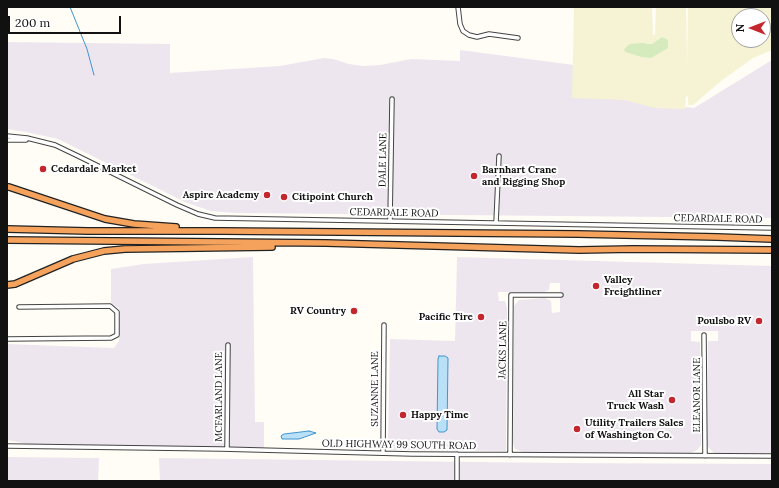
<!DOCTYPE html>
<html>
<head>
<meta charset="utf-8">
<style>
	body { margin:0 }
	#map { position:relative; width:779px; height:488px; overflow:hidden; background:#fffdf5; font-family:Lora,serif }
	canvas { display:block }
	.frame { position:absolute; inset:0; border:8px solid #111; pointer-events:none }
	.north { position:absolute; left:731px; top:8px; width:40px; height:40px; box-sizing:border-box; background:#fff; border:1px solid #a0a0a0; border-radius:50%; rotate:270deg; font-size:11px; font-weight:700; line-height:16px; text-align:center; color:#111 }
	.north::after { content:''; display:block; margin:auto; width:14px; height:18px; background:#c4262e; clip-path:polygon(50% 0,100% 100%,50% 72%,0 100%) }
	.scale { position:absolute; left:8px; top:16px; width:113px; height:18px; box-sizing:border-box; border:2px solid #111; border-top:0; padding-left:5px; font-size:12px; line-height:14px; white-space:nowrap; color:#111; -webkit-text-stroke:3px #fff; paint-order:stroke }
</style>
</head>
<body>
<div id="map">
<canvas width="779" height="488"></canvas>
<div class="frame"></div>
<div class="north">N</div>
<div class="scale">200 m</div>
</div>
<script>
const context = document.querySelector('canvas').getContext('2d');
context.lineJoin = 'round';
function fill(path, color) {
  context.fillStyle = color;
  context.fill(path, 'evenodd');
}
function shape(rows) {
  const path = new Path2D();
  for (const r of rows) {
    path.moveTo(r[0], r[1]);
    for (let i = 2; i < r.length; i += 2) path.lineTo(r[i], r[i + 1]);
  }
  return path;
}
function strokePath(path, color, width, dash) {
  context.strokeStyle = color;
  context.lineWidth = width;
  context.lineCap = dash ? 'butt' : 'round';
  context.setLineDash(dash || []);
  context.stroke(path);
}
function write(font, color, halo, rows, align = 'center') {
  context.font = font + ' Lora,serif';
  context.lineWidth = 4;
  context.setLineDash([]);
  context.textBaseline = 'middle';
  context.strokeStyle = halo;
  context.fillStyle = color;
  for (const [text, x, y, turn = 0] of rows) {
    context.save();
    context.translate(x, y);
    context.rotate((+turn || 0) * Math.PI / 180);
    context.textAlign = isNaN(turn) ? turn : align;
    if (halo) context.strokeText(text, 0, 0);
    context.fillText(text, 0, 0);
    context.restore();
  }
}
fill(shape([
	[7,42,170,44,170,73,280,66,324,58,333,59,349,64,363,66,380,65,411,59,460,61,460,50,574,65,657,104,694,108,772,60,772,218,235,213,211,211,187,203,58,139,26,132,7,129],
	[253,257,255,422,264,422,264,448,27,444,7,440,7,344,114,348,119,341,120,317,119,308,111,305,111,269,144,264],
	[457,257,772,266,772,453,714,453,707,446,708,341,718,341,718,331,691,331,691,341,700,342,701,445,697,450,691,453,523,452,515,449,513,443,514,306,519,300,545,298,551,301,552,313,560,312,560,283,550,283,549,290,544,292,498,292,499,301,505,301,507,308,506,451,395,450,390,448,388,442,390,339,455,341],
	[7,457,99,458,98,481,7,481],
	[159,458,558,463,772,464,772,481,160,481]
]), '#eee6ef');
fill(shape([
	[574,7,652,7,653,35,655,35,656,7,686,7,687,64,688,7,772,7,772,50,753,58,721,81,693,105,688,105,688,97,686,96,685,109,655,108,625,100,572,98],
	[739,16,763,16,763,40,739,40],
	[662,37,641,57,625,52,647,43,652,44]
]), '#f6f3d4');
fill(shape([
	[662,37,668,40,668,48,651,58,641,57,625,52,624,49,630,44,642,43,652,44]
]), '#d5ebbd');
const water = shape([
	[439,356,445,356,448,358,447,430,444,432,439,432,437,429,438,359,439,356],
	[309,431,316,433,299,439,282,439,281,436,282,435,284,434,309,431]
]);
fill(water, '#b9e0f7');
strokePath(water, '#3f96cf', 1);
strokePath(shape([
	[70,7,87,49,94,75]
]), '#3f96cf', 1);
const minor = shape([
	[458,7,460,24,463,31,469,35,477,37,489,34,518,38],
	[7,136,27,138,55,145,80,157,177,205,198,214,215,218,772,228],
	[7,140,26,140],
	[390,221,392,99],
	[496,223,499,156],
	[704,335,705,456],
	[7,339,111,338,117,335,117,312,110,306,19,307],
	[7,446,221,449,412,454,772,456],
	[227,449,228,345],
	[383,453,384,325],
	[457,454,457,481],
	[510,455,511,295,561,295]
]);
const highway = shape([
	[7,187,9,187,105,219,134,224,176,227],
	[7,229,88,231,222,231,578,234,717,237,772,239],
	[7,240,326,243,579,250,633,249,772,250],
	[7,285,15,284,73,259,104,251,125,249,272,247]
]);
strokePath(minor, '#444', 5.5);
strokePath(highway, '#222', 8);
strokePath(minor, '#fff', 3.5);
strokePath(highway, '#f5a25d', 5.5);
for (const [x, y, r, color] of [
	[43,169,4,"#c4262e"],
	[474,176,4,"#c4262e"],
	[267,195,4,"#c4262e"],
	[284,197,4,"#c4262e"],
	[596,286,4,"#c4262e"],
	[354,311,4,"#c4262e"],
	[481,317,4,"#c4262e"],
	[759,321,4,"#c4262e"],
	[672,400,4,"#c4262e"],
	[403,415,4,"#c4262e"],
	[577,429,4,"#c4262e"]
]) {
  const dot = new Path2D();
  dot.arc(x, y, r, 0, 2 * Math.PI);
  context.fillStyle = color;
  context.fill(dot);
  strokePath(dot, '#fff', 1.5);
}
write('10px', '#111', '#fff', [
	["DALE LANE",383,160,-89],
	["CEDARDALE ROAD",394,213,1],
	["CEDARDALE ROAD",718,219,1],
	["JACKS LANE",503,350,-89],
	["SUZANNE LANE",375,389,-90],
	["ELEANOR LANE",697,395,-90],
	["MCFARLAND LANE",219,397,-90],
	["OLD HIGHWAY 99 SOUTH ROAD",399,445,1]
]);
write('bold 10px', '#111', '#fff', [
	["Cedardale Market",51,169],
	["Barnhart Crane",482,170],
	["and Rigging Shop",482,182],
	["Aspire Academy",259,195,"right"],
	["Citipoint Church",292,197],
	["Valley",604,280],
	["Freightliner",604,292],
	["RV Country",346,311,"right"],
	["Pacific Tire",473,317,"right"],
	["Poulsbo RV",751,321,"right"],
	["All Star",664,394,"right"],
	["Truck Wash",664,406,"right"],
	["Happy Time",411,415],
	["Utility Trailers Sales",585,423],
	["of Washington Co.",585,435]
], 'left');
</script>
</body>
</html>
